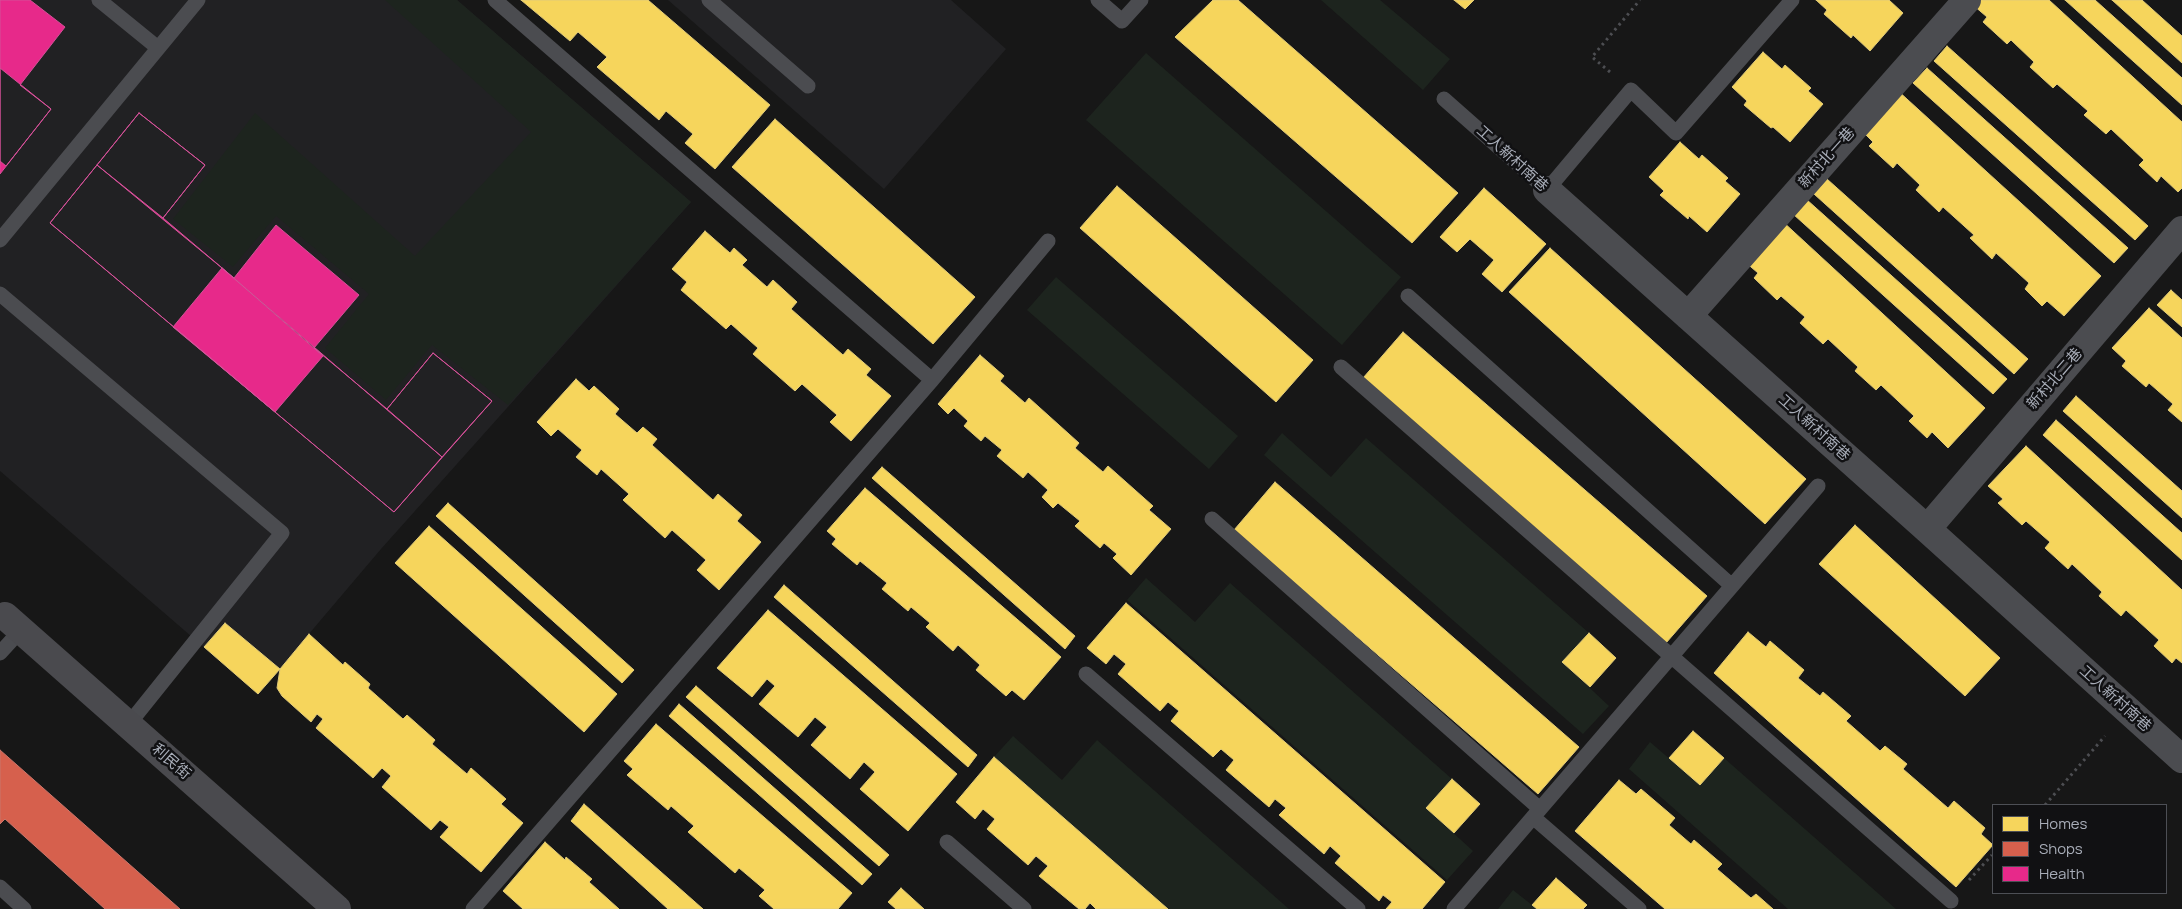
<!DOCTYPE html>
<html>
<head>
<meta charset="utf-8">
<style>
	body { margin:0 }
	#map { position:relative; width:2182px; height:909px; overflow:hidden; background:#171717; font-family:Manrope,sans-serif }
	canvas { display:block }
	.legend { position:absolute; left:1992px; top:804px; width:175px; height:90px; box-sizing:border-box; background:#111113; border:1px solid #4d4f55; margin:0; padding:6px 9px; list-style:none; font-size:15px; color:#a8adb8 }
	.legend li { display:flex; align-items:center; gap:10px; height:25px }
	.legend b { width:25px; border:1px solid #4d4f55 }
</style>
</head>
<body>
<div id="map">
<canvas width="2182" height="909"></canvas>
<ul class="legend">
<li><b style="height:14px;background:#f6d55c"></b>Homes</li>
<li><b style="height:14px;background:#d6604d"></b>Shops</li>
<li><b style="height:14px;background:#e7298a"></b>Health</li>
</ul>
</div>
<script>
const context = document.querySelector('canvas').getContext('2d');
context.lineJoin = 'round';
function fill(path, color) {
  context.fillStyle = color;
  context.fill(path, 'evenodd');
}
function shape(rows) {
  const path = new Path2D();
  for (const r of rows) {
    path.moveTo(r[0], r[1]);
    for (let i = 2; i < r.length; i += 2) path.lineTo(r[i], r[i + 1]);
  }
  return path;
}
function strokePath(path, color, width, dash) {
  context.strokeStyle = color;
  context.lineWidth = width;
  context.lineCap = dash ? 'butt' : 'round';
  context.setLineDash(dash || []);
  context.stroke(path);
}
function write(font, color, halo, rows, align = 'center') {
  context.font = font + ' Manrope,"Noto Sans SC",sans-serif';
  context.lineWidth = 5;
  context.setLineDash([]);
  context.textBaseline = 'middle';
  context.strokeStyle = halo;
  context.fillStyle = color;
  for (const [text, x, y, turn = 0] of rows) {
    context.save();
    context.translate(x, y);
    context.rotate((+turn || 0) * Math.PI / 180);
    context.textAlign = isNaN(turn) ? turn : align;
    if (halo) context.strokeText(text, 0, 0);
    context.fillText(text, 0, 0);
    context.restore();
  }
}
fill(shape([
	[0,0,457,0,691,202,381,549,258,694,0,471],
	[668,0,951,0,1006,49,884,189]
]), '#212123');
fill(shape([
	[385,0,457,0,691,202,508,405,432,345,386,400,325,348,369,294,276,216,233,267,173,219,255,113,415,256,531,132],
	[1321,0,1380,0,1450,59,1423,90],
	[1146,53,1401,277,1342,345,1086,120],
	[1056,277,1238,436,1209,469,1027,310],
	[1282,433,1331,477,1366,438,1589,633,1562,662,1609,706,1583,734,1264,455],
	[1146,578,1195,622,1230,583,1452,779,1426,808,1473,851,1447,880,1127,600],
	[1013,736,1062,780,1097,740,1289,909,1168,909,994,757],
	[1650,742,1700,785,1724,758,1896,909,1788,909,1629,769],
	[1513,890,1532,905,1537,909,1498,909]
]), '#1d241e');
const homes = shape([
	[521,0,648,0,770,105,715,169,685,143,693,134,666,111,659,120,597,67,607,57,578,32,570,41,521,0],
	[1213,0,1238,0,1458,193,1412,243,1175,37,1213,0],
	[1454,0,1474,0,1465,9,1454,0],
	[1816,0,1889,0,1903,13,1870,51,1853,35,1851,38,1824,14,1827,10,1816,0],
	[1978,0,2049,0,2182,122,2182,188,2178,192,2161,176,2157,182,2139,165,2144,160,2111,129,2106,134,2084,115,2088,111,2057,84,2053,88,2030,67,2034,62,2011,40,2007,44,1983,22,1987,17,1973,5,1978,0],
	[2065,0,2095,0,2182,78,2182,105,2065,0],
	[2112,0,2142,0,2182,36,2182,63,2112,0],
	[1947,46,2148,226,2135,240,1934,61,1947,46],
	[1763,52,1782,69,1785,65,1811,88,1808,91,1823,104,1790,142,1773,127,1771,128,1744,105,1747,101,1732,87,1763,52],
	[1927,68,2128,248,2114,263,1913,83,1927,68],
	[1896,89,2101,276,2064,316,2047,301,2042,306,2025,289,2029,283,1996,253,1992,259,1970,238,1974,235,1943,207,1939,212,1916,190,1920,185,1897,163,1893,168,1869,146,1873,142,1859,128,1896,89],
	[775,119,975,297,933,344,732,167,775,119],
	[1680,142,1699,159,1702,155,1728,178,1725,181,1740,194,1707,232,1689,216,1688,219,1660,195,1664,191,1649,177,1680,142],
	[1827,179,2028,359,2014,374,1814,194,1827,179],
	[1117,186,1313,360,1276,402,1080,228,1117,186],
	[1484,188,1546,244,1502,292,1482,274,1494,260,1470,239,1457,252,1440,237,1484,188],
	[1806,199,2007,379,1993,394,1793,214,1806,199],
	[1781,220,1985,408,1948,448,1932,432,1927,438,1909,421,1914,416,1881,385,1876,390,1855,371,1858,367,1828,339,1823,344,1800,323,1805,317,1781,296,1777,300,1754,278,1758,273,1744,261,1781,220],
	[705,231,730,253,734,248,747,260,742,265,767,287,773,280,797,302,791,309,843,355,848,349,871,369,866,375,891,396,851,441,830,422,837,415,802,384,795,391,753,354,758,348,731,324,726,329,681,290,687,282,672,269,705,231],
	[1550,248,1806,479,1765,524,1509,292,1550,248],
	[2171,290,2182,300,2182,327,2157,305,2171,290],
	[2149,308,2182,338,2182,422,2168,410,2173,404,2149,383,2146,387,2122,366,2126,361,2112,348,2149,308],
	[1403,332,1707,596,1666,643,1363,378,1403,332],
	[980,355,1004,376,1000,381,1025,403,1029,398,1079,443,1075,448,1103,472,1108,466,1153,506,1149,510,1171,529,1131,575,1113,558,1117,554,1104,543,1100,548,1075,526,1080,521,1058,503,1053,508,1042,497,1048,490,1028,472,1023,478,997,456,1002,450,985,436,981,441,964,426,968,421,954,408,948,414,938,404,980,355],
	[576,379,589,391,594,386,619,409,615,414,637,433,643,427,657,439,652,445,713,500,718,494,742,515,737,521,761,542,719,590,697,570,706,560,672,530,665,538,623,500,629,494,601,469,597,475,576,457,582,450,558,429,551,436,537,422,576,379],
	[2076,396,2182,491,2182,518,2063,411,2076,396],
	[2056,420,2182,533,2182,560,2043,435,2056,420],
	[2026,446,2182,590,2182,663,2176,658,2172,663,2154,646,2159,640,2126,610,2121,616,2099,596,2102,592,2072,564,2068,569,2045,548,2050,542,2026,521,2022,525,1998,503,2003,499,1988,486,2026,446],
	[882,467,1075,636,1065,649,872,478,882,467],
	[1275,482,1579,747,1538,794,1234,530,1275,482],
	[865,488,1061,657,1024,700,1012,690,1006,696,976,670,980,665,958,645,953,651,926,627,930,623,911,607,908,611,882,589,887,583,860,561,857,565,832,544,836,539,827,531,865,488],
	[448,503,634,670,622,683,436,516,448,503],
	[1855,525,2000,658,1965,696,1819,564,1855,525],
	[429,526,617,694,584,732,395,563,429,526],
	[784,585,977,755,968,767,774,597,784,585],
	[1126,603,1445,882,1422,909,1386,909,1392,902,1383,895,1379,901,1335,863,1341,856,1330,846,1324,854,1279,815,1286,808,1275,799,1269,807,1226,770,1234,760,1221,749,1213,757,1171,721,1179,711,1168,702,1160,711,1118,674,1126,664,1114,654,1106,664,1087,648,1126,603],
	[768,610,957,774,908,831,860,789,875,772,864,762,850,779,811,745,827,727,815,717,798,737,759,704,775,686,767,679,752,697,717,668,768,610],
	[225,623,280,669,258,694,204,647,225,623],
	[1748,632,1766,647,1770,641,1804,670,1798,678,1820,696,1823,692,1851,716,1846,721,1880,751,1885,746,1907,764,1903,769,1948,808,1954,801,1985,828,1981,834,1993,845,1956,887,1714,673,1748,632],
	[1589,633,1616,658,1590,687,1562,662,1589,633],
	[309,634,343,665,345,662,370,684,368,688,403,719,407,715,435,740,432,744,467,774,471,768,506,799,501,804,523,823,481,872,440,837,449,827,440,820,431,830,382,787,391,776,382,768,373,778,316,728,323,719,317,714,311,722,282,696,277,688,280,669,309,634],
	[696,686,889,855,879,866,686,697,696,686],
	[679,704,872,874,862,885,669,716,679,704],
	[656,724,852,893,838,909,774,909,759,896,765,890,739,868,735,873,688,832,694,826,671,806,668,810,627,775,633,769,624,761,656,724],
	[1693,731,1724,758,1700,785,1669,758,1693,731],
	[994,757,1168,909,1096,909,1090,903,1085,909,1079,909,1039,876,1048,866,1036,856,1028,865,987,829,995,819,983,809,975,819,956,802,994,757],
	[1452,779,1480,804,1454,833,1426,808,1452,779],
	[1619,780,1636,794,1641,789,1675,818,1669,825,1691,844,1694,840,1722,864,1717,869,1751,898,1756,894,1773,909,1665,909,1575,831,1619,780],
	[584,804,703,909,668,909,571,821,584,804],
	[545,842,565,860,566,857,592,879,589,882,619,909,523,909,503,891,545,842],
	[1556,878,1587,905,1583,909,1537,909,1532,905,1556,878],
	[901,888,924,909,896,909,888,902,901,888]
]);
fill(homes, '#f6d55c');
strokePath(homes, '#dfc978', 1);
const shops = shape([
	[0,750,180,909,105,909,5,819,0,824,0,750]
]);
fill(shops, '#d6604d');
strokePath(shops, '#c8776d', 1);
const health = shape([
	[0,0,30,0,65,27,20,85,51,109,0,174,0,0],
	[0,68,51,109,6,166,0,161,0,68],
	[139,113,205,165,163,218,234,278,276,225,359,295,314,348,387,409,433,353,492,401,394,512,50,223,139,113],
	[139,113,205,165,163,218,97,165,139,113],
	[97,165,222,268,442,457,394,512,50,223,97,165],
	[222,268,323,356,275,412,173,327,222,268],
	[433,353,492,401,442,457,387,409,433,353]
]);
fill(health, '#e7298a');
strokePath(health, '#d45198', 1);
strokePath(shape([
	[1610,72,1592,57,1640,0],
	[2045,805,2105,736],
	[1969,880,1992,855]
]), '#4d4e52', 3, [2.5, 4]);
strokePath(shape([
	[99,0,158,48],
	[495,0,932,380],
	[709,0,808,86],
	[1098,0,1122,21,1141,0],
	[1444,99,1547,190,1631,90,1676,133,1792,0],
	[0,240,198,0],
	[0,294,282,533,128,725],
	[1408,296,1732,586],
	[1341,367,1951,901],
	[1212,519,1540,809],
	[0,653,21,630],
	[1086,674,1358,909],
	[1533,817,1639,909],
	[947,842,1024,909],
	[0,887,24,909],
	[473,909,932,380,1048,241],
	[1454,909,1818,486]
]), '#4b4c50', 15);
strokePath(shape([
	[1547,190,1927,529,2182,759],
	[1688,316,1967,0],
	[1927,529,2182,230]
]), '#4b4c50', 28);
strokePath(shape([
	[5,616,337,909]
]), '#4a4a4e', 28);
write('15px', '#a8adb8', '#111113', [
	["新村北一巷",1827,158,-48],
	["工人新村南巷",1512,159,42],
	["新村北二巷",2055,379,-49],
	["工人新村南巷",1814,428,42],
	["工人新村南巷",2115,699,42],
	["利民街",171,762,41]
]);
</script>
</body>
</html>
